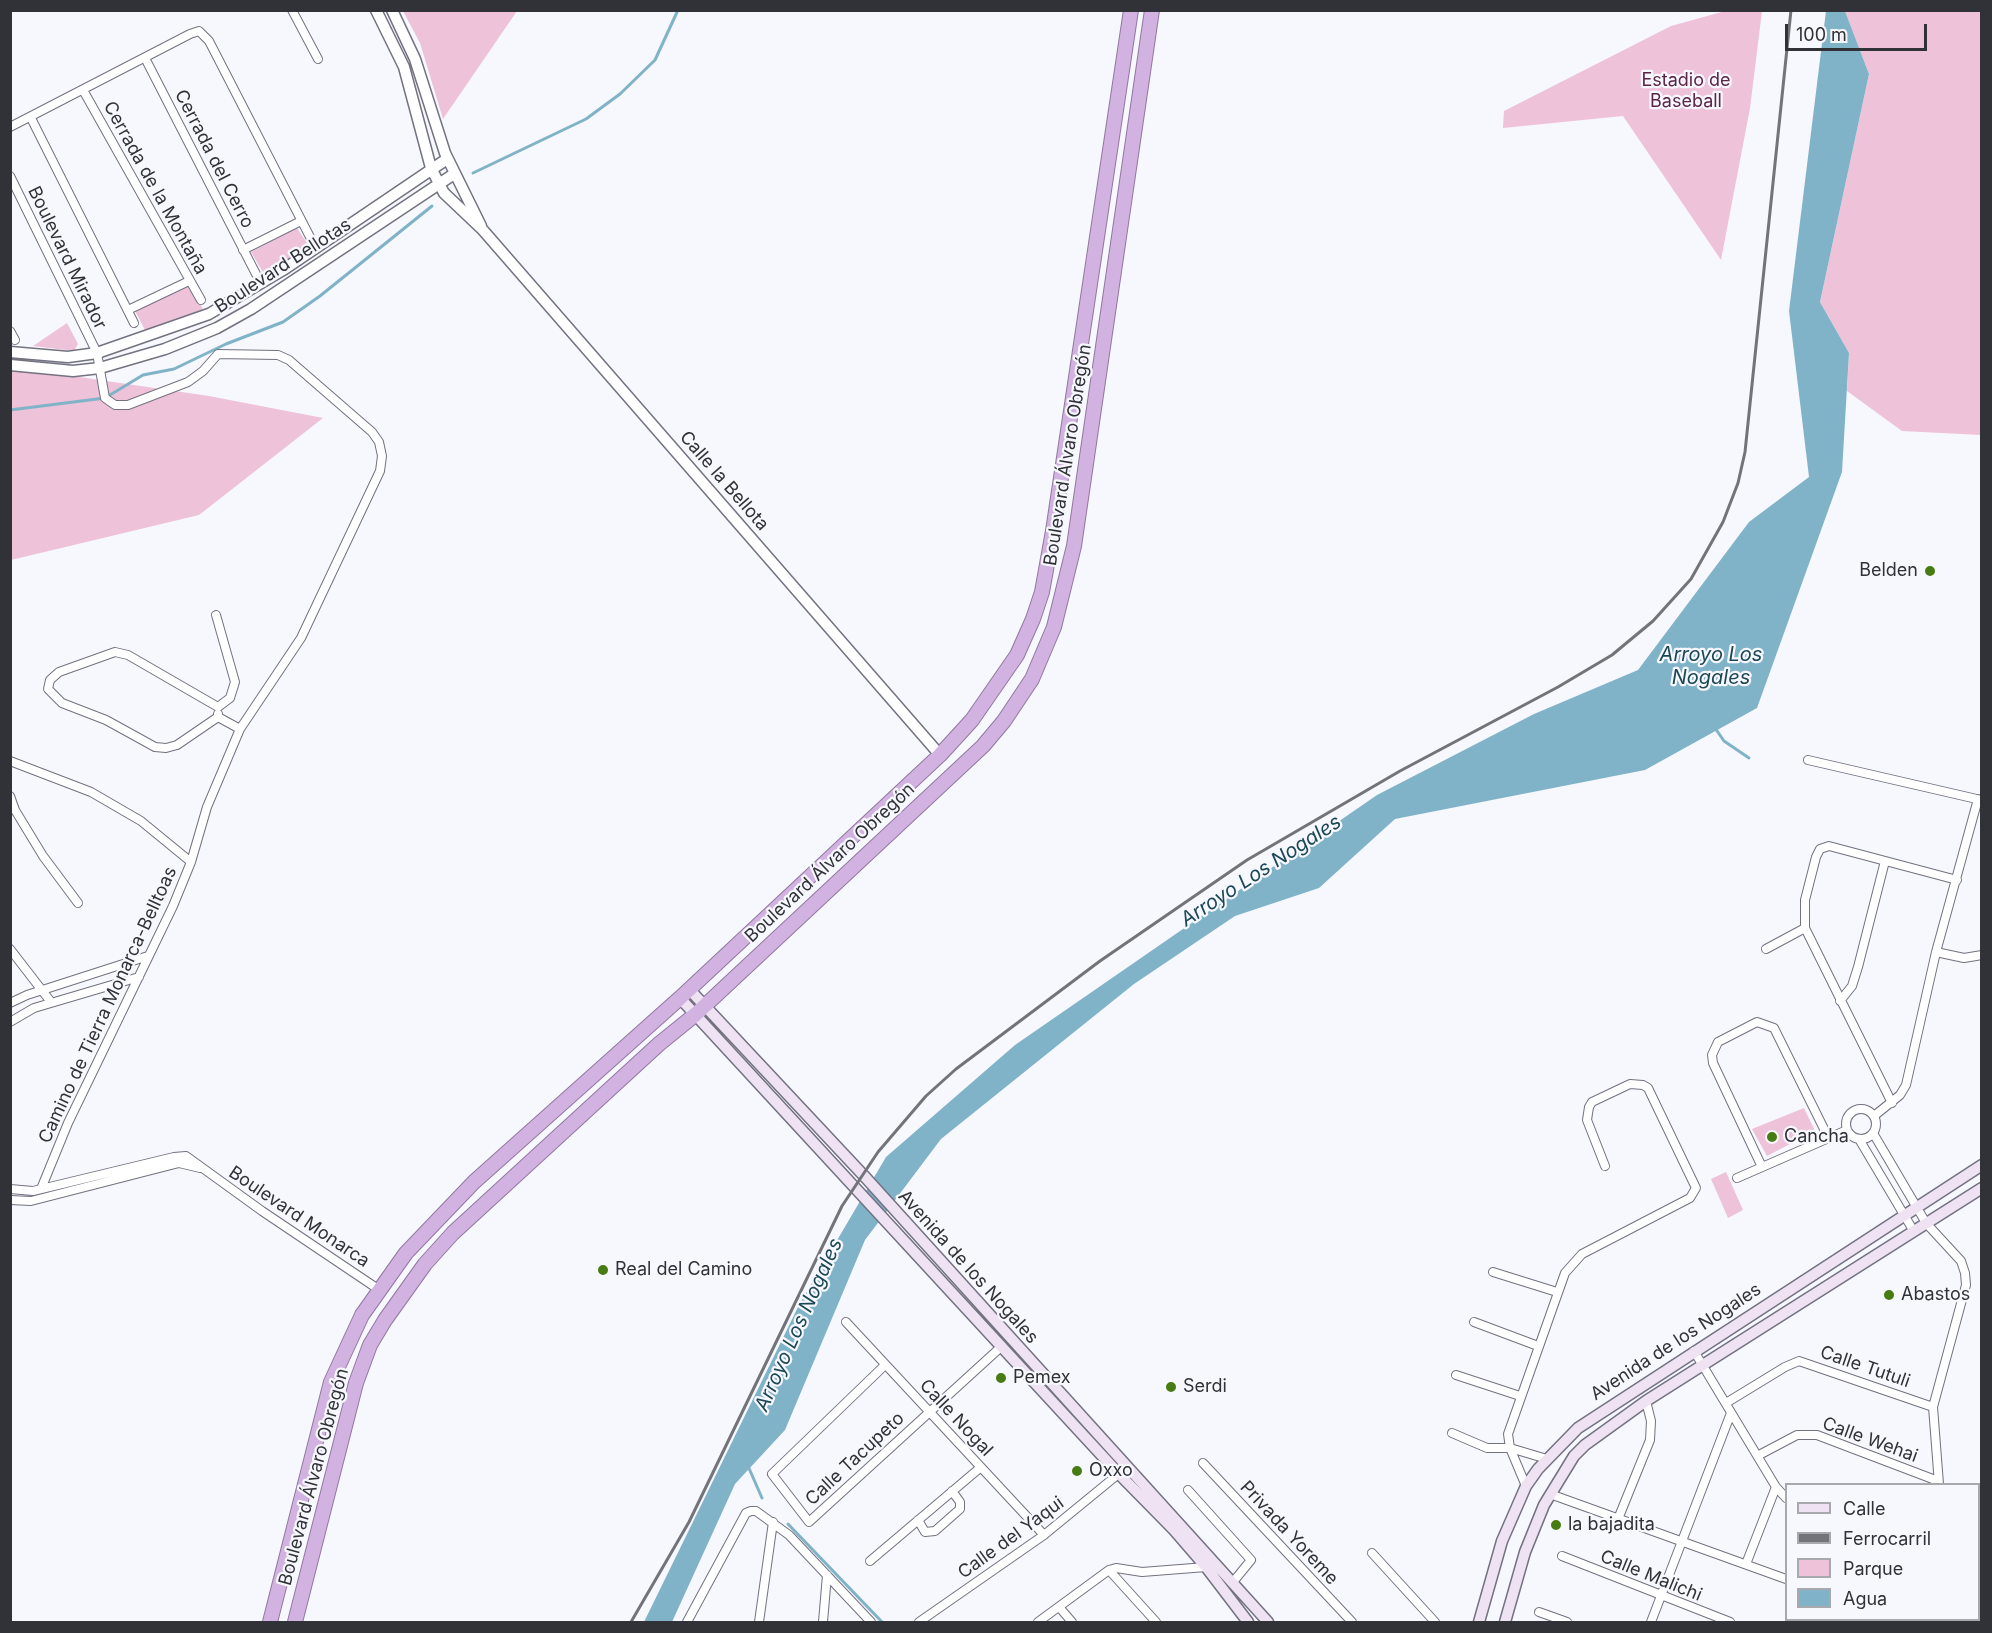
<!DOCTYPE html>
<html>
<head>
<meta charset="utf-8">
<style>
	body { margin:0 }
	#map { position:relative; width:1992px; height:1633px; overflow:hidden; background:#f7f7fe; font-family:Inter,sans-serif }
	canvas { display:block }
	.frame { position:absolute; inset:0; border:12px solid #313138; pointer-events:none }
	.legend { position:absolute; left:1785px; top:1483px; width:195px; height:138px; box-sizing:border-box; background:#f7f7fe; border:2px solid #a8a8af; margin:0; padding:8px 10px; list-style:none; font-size:18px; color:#313138 }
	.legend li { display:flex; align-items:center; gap:12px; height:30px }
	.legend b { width:30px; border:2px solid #a8a8af }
	.scale { position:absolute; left:1785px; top:24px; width:142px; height:27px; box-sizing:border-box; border:3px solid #313138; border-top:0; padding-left:8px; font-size:18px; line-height:21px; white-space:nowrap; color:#313138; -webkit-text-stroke:4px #f7f7fe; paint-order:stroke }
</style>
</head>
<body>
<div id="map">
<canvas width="1992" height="1633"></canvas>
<div class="frame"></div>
<ul class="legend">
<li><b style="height:8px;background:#eee2f3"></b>Calle</li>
<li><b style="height:8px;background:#73737a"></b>Ferrocarril</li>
<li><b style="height:16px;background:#eec2d9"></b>Parque</li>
<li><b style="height:16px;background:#80b3c8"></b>Agua</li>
</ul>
<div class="scale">100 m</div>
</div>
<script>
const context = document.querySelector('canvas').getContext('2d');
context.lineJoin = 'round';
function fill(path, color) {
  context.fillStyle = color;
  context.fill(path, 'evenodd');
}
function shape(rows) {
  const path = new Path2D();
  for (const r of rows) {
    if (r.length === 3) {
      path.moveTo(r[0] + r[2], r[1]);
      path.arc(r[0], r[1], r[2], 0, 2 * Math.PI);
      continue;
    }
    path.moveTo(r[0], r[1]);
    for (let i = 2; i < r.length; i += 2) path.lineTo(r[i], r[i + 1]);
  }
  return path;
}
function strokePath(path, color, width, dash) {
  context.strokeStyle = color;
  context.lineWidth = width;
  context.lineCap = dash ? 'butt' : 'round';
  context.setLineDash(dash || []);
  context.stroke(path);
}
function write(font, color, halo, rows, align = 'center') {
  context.font = font + ' Inter,sans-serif';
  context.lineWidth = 4.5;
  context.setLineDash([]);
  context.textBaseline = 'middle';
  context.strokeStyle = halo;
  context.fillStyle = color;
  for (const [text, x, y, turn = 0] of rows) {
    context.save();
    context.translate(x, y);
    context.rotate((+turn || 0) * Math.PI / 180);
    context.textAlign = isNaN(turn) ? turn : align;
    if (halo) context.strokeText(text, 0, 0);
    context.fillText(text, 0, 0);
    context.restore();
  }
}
fill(shape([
	[1729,10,1762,11,1750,108,1721,260,1623,116,1503,128,1504,111,1671,26],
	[403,11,517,11,443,119,420,43],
	[1845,11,1981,11,1981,435,1902,431,1847,391,1849,353,1820,302,1869,74],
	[297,228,309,246,264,274,251,252],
	[191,284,203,310,145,330,135,311],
	[67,323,78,344,74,351,33,346],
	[11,367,209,396,323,418,199,515,11,560],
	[1804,1108,1815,1131,1767,1156,1752,1129],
	[1726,1172,1743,1210,1728,1218,1711,1179]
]), '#eec2d9');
fill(shape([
	[1826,11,1845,11,1869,74,1820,302,1849,353,1842,472,1757,708,1645,770,1395,819,1319,888,1235,916,1134,984,941,1139,865,1240,785,1430,735,1484,672,1622,644,1622,799,1305,886,1157,1015,1045,1377,795,1534,714,1638,670,1749,522,1809,477,1789,311]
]), '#80b3c8');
strokePath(shape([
	[473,173,586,119,620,94,655,60,678,10],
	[10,410,105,398,143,375,174,369,226,344,283,322,320,296,432,206],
	[1715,728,1724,741,1749,758],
	[748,1466,762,1498],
	[788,1524,882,1622]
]), '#80b3c8', 3);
const minor = shape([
	[292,10,318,59],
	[145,58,256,274],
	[83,90,201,300],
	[31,118,134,323],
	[10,127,190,34,199,31,209,41,310,237],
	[10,176,97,353,105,398,115,405,128,405,188,382,203,371,218,354,278,355,289,360,372,432,379,442,382,456,380,471,301,638,240,729,207,807,191,862,173,906,68,1123,41,1189],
	[243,250,301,221],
	[128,310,189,281],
	[10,331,15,340],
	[216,615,235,682,230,698,218,707],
	[218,714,218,717,240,729],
	[218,717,177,745,166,748,155,747,106,720,62,703,48,689,50,680,59,672,115,652,128,655,218,707],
	[1808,760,1981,800],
	[10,761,91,792,141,821,191,862],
	[10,796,15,810,43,856,78,903],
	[10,949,51,1002],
	[1766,949,1805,928],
	[1936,952,1964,958,1982,955],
	[1840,1001,1852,986,1858,967,1885,861],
	[10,1003,27,995,148,956],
	[10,1022,34,1008,139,977],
	[1892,1103,1805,928,1805,900,1816,857,1820,849,1829,846,1957,880],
	[1861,1124,15],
	[1874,1116,1900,1095,1906,1085,1936,952,1978,799],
	[1873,1133,1926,1223,1961,1261,1965,1273,1966,1285,1933,1407,1939,1484],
	[1859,1139,1913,1230],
	[1762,1167,1713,1063,1712,1055,1718,1042,1757,1022,1774,1028,1828,1137],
	[1737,1178,1847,1130],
	[10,1189,33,1191,174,1157,186,1156,262,1211,378,1289],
	[10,1200,31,1201,179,1163,200,1168],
	[1493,1272,1557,1292],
	[846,1322,1044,1535],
	[1474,1322,1538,1346],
	[1694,1351,1776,1487,1786,1498],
	[885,1365,772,1474,809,1522,1002,1346],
	[1456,1375,1520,1396],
	[1726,1403,1785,1367,1799,1361,1933,1407],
	[1452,1433,1487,1448,1510,1448,1547,1459],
	[1759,1455,1797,1435,1817,1435,1938,1481],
	[1203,1463,1352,1622],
	[1526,1486,1510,1448,1508,1434,1565,1273,1582,1254,1690,1198,1696,1188,1648,1088,1643,1085,1630,1084,1592,1102,1589,1107,1587,1120,1605,1166],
	[1188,1490,1251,1560,1233,1582],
	[1550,1494,1786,1579],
	[1618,1519,1650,1440,1651,1421,1646,1401],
	[918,1520,925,1532,935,1531,960,1509,960,1502,952,1491],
	[1372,1553,1435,1622],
	[1562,1556,1730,1622],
	[870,1561,981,1467],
	[1746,1564,1776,1487],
	[1109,1570,1156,1622],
	[1059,1607,1072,1622],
	[1539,1612,1567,1622],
	[1895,1620,1903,1622],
	[1955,1620,1956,1622],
	[687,1622,746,1513,751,1511,756,1511,789,1535,871,1622],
	[759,1622,773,1522],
	[823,1622,827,1575],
	[919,1622,1044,1535,1127,1467],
	[1038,1622,1109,1570,1116,1568,1142,1572,1206,1567],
	[1651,1622,1731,1413],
	[1819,1622,1820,1620]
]);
const tertiary = shape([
	[376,10,404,67,431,168,444,193,482,229,940,755],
	[392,10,415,59,445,153,481,226],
	[10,352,68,357,97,353,209,314,283,270,447,159],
	[10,365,73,371,100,368,165,349,217,328,251,309,454,174]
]);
const secondary = shape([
	[689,989,866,1178,1268,1622],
	[680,998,1119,1474,1174,1530,1206,1567,1248,1622],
	[1479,1622,1502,1541,1526,1486,1538,1469,1578,1428,1982,1165],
	[1505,1622,1525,1552,1544,1505,1574,1456,1585,1445,1646,1401,1982,1188]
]);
const trunk = shape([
	[270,1622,331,1382,362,1315,406,1253,474,1182,680,998,940,755,972,720,1017,655,1033,619,1042,592,1053,531,1131,10],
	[295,1622,356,1383,370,1345,385,1320,425,1264,453,1233,659,1044,696,1014,983,746,1004,721,1032,679,1054,627,1074,546,1152,10]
]);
strokePath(minor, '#727281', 10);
strokePath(tertiary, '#727281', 13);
strokePath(secondary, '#727281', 13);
strokePath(trunk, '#9278a0', 16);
strokePath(minor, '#fff', 8);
strokePath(tertiary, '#fff', 10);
strokePath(secondary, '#eee2f3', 10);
strokePath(trunk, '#d2b2e0', 14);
strokePath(shape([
	[631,1622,689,1522,842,1206,878,1152,926,1096,956,1069,1100,961,1247,860,1400,771,1558,687,1612,655,1653,621,1691,579,1723,522,1738,483,1745,452,1791,10]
]), '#73737a', 3);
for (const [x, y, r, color] of [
	[1930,571,6,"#467c11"],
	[1772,1137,6,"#467c11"],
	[603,1270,6,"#467c11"],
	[1889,1295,6,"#467c11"],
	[1001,1378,6,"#467c11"],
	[1171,1387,6,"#467c11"],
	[1077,1471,6,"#467c11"],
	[1556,1525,6,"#467c11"]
]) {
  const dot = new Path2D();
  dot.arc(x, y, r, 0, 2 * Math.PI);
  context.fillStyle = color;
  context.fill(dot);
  strokePath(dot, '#f7f7fe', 2);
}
write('18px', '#5c2546', '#f7f7fe', [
	["Estadio de",1686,81],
	["Baseball",1686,102]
]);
write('18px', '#313138', '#f7f7fe', [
	["Cerrada del Cerro",214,159,63],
	["Cerrada de la Montaña",155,188,61],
	["Boulevard Mirador",67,258,64],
	["Boulevard Bellotas",283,266,-33],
	["Boulevard Álvaro Obregón",1068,455,-81],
	["Calle la Bellota",724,481,49],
	["Boulevard Álvaro Obregón",830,863,-43],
	["Camino de Tierra Monarca-Belltoas",108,1005,-65],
	["Boulevard Monarca",299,1217,34],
	["Avenida de los Nogales",968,1267,48],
	["Avenida de los Nogales",1676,1342,-33],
	["Calle Tutuli",1865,1367,19],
	["Calle Nogal",956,1418,47],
	["Calle Wehai",1870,1440,20],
	["Calle Tacupeto",855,1459,-43],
	["Boulevard Álvaro Obregón",314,1477,-75],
	["Privada Yoreme",1289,1533,47],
	["Calle del Yaqui",1011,1538,-36],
	["Calle Malichi",1651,1576,22]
]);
write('18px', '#313138', '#f7f7fe', [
	["Belden",1918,571,"right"],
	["Cancha",1784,1137],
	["Real del Camino",615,1270],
	["Abastos",1901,1295],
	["Pemex",1013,1378],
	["Serdi",1183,1387],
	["Oxxo",1089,1471],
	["la bajadita",1568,1525]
], 'left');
write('italic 20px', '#1b4757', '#f7f7fe', [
	["Arroyo Los",1711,655],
	["Nogales",1711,678],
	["Arroyo Los Nogales",1261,871,-33],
	["Arroyo Los Nogales",799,1325,-66]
]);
</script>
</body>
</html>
